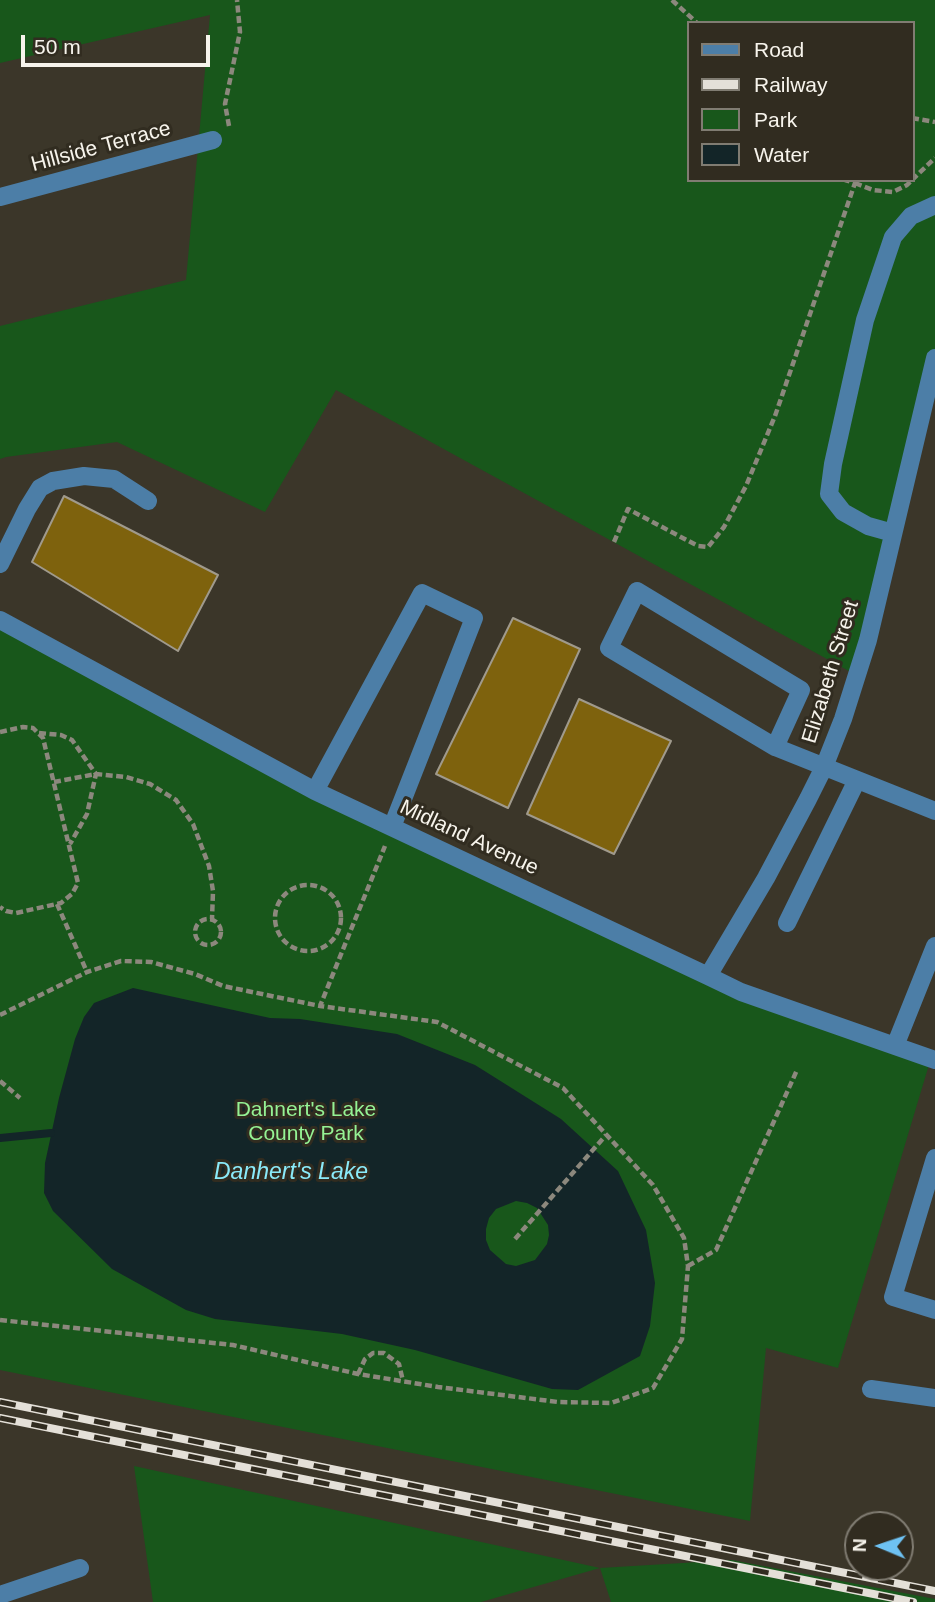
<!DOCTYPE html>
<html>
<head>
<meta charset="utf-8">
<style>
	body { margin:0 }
	#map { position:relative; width:935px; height:1602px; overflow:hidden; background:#3b3629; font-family:Helvetica,sans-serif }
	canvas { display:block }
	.legend { position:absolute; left:687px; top:21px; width:228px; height:161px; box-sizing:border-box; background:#312c20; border:2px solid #807c72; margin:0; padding:9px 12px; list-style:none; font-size:21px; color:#f7f4ec }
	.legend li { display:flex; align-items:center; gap:14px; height:35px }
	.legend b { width:35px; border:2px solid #807c72 }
	.north { position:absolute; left:844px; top:1511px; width:70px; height:70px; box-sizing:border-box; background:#312c20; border:2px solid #807c72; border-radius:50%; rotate:272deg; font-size:19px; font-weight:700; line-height:28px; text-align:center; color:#f7f4ec }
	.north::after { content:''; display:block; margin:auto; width:24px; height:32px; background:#6ec2f3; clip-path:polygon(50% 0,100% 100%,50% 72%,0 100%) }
	.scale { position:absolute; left:21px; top:35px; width:189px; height:32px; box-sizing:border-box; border:4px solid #f7f4ec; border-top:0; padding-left:9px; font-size:21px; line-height:24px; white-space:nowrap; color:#f7f4ec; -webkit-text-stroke:5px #312c20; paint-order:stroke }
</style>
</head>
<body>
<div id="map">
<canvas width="935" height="1602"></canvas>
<ul class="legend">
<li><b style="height:9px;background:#4c7ea7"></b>Road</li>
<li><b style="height:9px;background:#e4e0d8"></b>Railway</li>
<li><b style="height:19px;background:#18571b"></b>Park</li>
<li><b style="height:19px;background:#132528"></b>Water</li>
</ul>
<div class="north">N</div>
<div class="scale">50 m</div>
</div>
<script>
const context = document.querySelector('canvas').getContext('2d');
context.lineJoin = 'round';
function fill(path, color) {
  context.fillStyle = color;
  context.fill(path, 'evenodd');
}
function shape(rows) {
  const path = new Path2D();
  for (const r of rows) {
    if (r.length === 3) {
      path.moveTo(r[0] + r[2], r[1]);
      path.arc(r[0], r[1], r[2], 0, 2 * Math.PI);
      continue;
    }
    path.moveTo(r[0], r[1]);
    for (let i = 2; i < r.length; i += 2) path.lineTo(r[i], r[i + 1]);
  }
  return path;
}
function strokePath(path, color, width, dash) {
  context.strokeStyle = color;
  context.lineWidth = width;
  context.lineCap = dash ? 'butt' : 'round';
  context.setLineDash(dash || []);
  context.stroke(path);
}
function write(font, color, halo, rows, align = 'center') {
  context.font = font + ' Helvetica,sans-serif';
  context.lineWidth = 6;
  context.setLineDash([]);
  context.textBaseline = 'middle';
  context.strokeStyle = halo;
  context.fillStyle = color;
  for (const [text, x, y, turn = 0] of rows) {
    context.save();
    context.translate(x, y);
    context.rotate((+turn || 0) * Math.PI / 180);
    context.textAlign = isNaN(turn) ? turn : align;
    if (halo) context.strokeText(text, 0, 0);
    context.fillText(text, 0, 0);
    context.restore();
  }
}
fill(shape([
	[0,0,935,0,935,358,858,676,336,390,265,512,117,442,6,457,0,459,0,326,186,280,210,15,0,63],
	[688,23,912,23,912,180,688,180],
	[0,620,315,791,708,976,931,1058,838,1368,766,1348,750,1521,0,1370],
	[134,1466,600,1568,732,1560,935,1599,935,1602,611,1602,600,1568,481,1602,153,1602]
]), '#18571b');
fill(shape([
	[133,988,270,1018,300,1019,397,1034,475,1065,561,1119,618,1171,646,1230,655,1283,650,1326,640,1356,578,1390,552,1389,415,1350,342,1334,215,1319,186,1310,112,1269,53,1211,44,1193,45,1163,59,1098,75,1039,84,1017,94,1003],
	[516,1201,527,1203,537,1208,548,1225,549,1235,547,1244,535,1260,516,1266,506,1264,490,1250,486,1240,486,1229,489,1218,496,1209]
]), '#132528');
strokePath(shape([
	[0,1138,51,1133]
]), '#132528', 8);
const building = shape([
	[64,496,218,575,178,651,32,562,64,496],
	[513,618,580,649,508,808,436,774,513,618],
	[579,699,671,741,614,854,527,814,579,699]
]);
fill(building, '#7e620d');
strokePath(building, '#a09a8c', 2);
strokePath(shape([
	[672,0,697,23],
	[912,118,935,122],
	[229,126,225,104,240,32,237,0],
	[912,180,935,158],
	[855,183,873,190,893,192,907,185,912,180],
	[614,542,628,509,698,546,708,547,724,527,746,486,775,416,855,183,845,180],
	[0,732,23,727,33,728,43,738,78,883,72,894,61,903,16,913,6,911,0,907],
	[39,733,61,735,72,740,96,774,87,814,70,844],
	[54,782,96,774,126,777,150,784,176,800,193,824,209,866,213,891,212,919],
	[308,918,33],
	[57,904,87,972],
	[208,932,13],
	[0,1015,87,972,121,961,151,962,195,974,223,986,320,1006,385,846],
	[0,1081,20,1098],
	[515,1239,606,1135],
	[688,1266,716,1250,797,1070],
	[0,1320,233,1345,358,1374,438,1387,558,1402,611,1403,653,1388,682,1339,688,1266,684,1238,653,1185,563,1088,437,1022,320,1006],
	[358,1374,365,1359,373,1353,384,1353,399,1364,403,1381]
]), '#8c887d', 4.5, [7, 3.5]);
strokePath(shape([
	[0,197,213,140],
	[893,533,868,526,843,512,829,494,833,464,865,320,893,237,911,216,935,205],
	[0,564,27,509,40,488,53,481,84,476,114,479,148,501],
	[0,620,315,791,708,976,741,992,935,1060],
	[775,747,801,690,637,591,609,648,775,747,935,811],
	[315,791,422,593,474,618,392,827],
	[787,923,857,780],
	[708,976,766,878,808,799,824,767,843,719,868,640,935,358],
	[895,1046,935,946],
	[935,1158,893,1297,935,1310],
	[871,1389,935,1398],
	[0,1595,80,1568]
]), '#4c7ea7', 18);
const rail = shape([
	[0,1402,935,1591],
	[0,1418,913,1602]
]);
strokePath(rail, '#e4e0d8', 8);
strokePath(rail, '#312c20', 5, [16]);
write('21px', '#f7f4ec', '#312c20', [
	["Hillside Terrace",101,147,-15],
	["Elizabeth Street",831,672,-73],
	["Midland Avenue",469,838,25]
]);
write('21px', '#95f294', '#312c20', [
	["Dahnert's Lake",306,1110],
	["County Park",306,1134]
]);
write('italic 23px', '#8aeaf9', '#312c20', [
	["Danhert's Lake",291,1173]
]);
</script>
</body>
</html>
